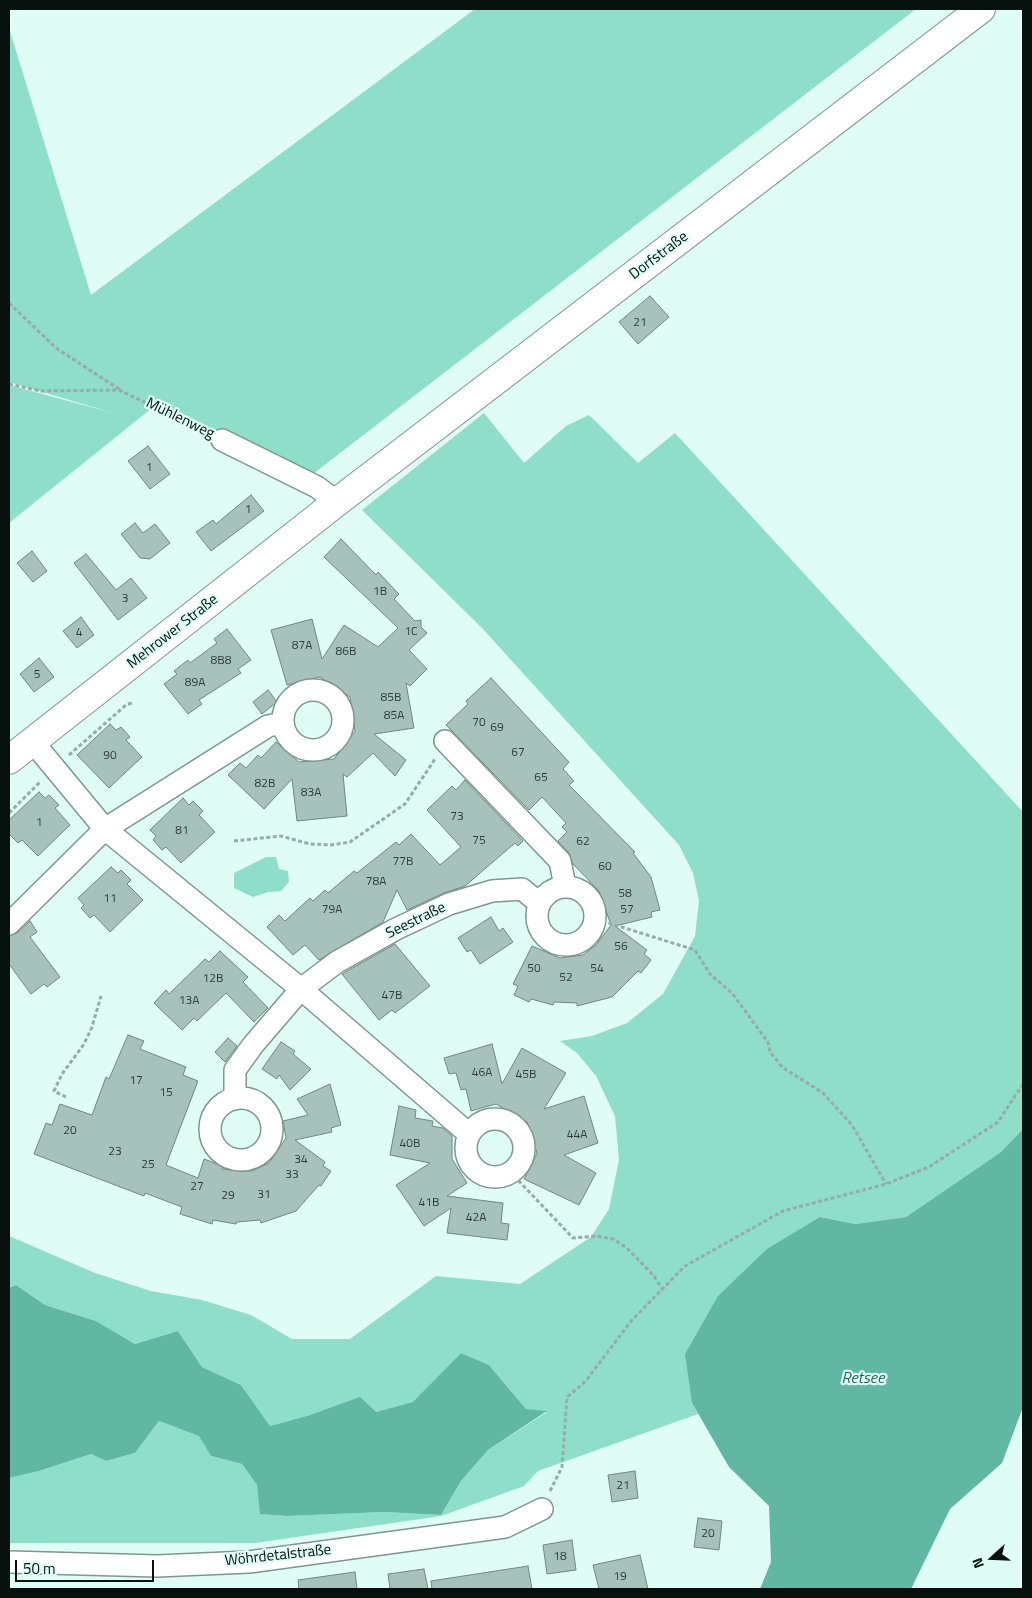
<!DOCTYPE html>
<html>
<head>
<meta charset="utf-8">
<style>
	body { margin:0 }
	#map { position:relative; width:1032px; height:1598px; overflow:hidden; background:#e0fdf5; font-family:"Titillium Web",sans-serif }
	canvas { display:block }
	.frame { position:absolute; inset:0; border:10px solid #06100d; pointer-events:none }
	.north { position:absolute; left:967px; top:1533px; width:50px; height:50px; -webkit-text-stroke:4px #e0fdf5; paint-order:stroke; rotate:250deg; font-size:14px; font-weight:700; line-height:20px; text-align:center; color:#06100d }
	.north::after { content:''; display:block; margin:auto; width:18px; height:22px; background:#06100d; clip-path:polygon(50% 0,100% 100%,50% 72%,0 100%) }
	.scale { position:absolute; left:15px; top:1560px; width:139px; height:22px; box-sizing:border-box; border:2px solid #06100d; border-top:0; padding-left:6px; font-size:15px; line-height:18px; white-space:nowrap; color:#06100d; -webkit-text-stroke:4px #e0fdf5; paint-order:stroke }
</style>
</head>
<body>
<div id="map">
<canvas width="1032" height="1598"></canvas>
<div class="frame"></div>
<div class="north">N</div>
<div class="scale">50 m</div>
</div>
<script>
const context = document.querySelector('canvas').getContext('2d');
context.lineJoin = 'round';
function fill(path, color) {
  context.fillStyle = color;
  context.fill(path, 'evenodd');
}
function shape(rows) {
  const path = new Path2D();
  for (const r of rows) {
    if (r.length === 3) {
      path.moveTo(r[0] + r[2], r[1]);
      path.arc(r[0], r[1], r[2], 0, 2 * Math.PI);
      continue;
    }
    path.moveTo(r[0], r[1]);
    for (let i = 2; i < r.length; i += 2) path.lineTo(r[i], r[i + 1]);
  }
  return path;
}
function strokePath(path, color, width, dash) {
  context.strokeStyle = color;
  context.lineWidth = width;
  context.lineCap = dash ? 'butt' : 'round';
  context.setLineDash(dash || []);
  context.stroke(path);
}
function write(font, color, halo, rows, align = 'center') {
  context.font = font + ' "Titillium Web",sans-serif';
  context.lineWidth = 4.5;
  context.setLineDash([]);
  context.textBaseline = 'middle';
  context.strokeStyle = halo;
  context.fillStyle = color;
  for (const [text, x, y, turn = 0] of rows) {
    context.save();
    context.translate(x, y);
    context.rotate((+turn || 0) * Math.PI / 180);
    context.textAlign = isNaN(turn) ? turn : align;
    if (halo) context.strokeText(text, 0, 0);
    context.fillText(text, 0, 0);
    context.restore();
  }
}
fill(shape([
	[475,9,916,9,309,477,157,404,9,523,9,385,113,413,9,382,9,28,91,295],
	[484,413,524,463,566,426,589,415,638,463,675,433,1023,812,1023,1129,1001,1152,906,1217,855,1224,820,1217,692,1403,698,1414,538,1471,524,1486,441,1516,255,1543,9,1543,9,1478,39,1471,91,1454,106,1461,135,1453,159,1421,200,1436,211,1456,242,1464,257,1485,261,1514,287,1516,385,1512,441,1515,461,1481,488,1450,547,1412,526,1409,489,1365,461,1353,414,1402,376,1412,310,1415,270,1426,241,1385,202,1367,178,1331,135,1344,96,1321,45,1305,16,1285,9,1288,9,1236,95,1273,151,1291,202,1300,251,1315,292,1339,350,1339,436,1276,520,1284,591,1237,609,1209,619,1160,615,1116,596,1076,577,1053,560,1041,592,1036,627,1023,663,994,695,936,699,901,693,873,679,845,482,628,362,510],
	[266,857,276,857,279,869,288,871,289,882,281,891,268,892,253,897,234,888,234,873]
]), '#8fdec9');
fill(shape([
	[1023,1129,1023,1407,1002,1463,950,1509,911,1589,760,1589,771,1562,769,1506,729,1467,692,1403,685,1354,718,1296,767,1249,820,1217,855,1224,906,1217,1001,1152],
	[16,1285,45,1305,96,1321,135,1344,178,1331,202,1367,241,1385,270,1426,310,1415,360,1397,376,1412,413,1402,461,1353,489,1365,526,1409,547,1411,488,1450,461,1481,441,1515,385,1512,287,1516,260,1514,257,1485,242,1464,211,1456,199,1436,159,1421,135,1453,106,1461,91,1454,39,1471,9,1478,9,1288]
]), '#61b7a2');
const building = shape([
	[650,296,669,317,638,344,619,322,650,296],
	[148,446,170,474,150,489,128,461,148,446],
	[251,495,264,511,211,551,196,532,213,520,216,524,251,495],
	[135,523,143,533,155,524,170,543,150,559,140,558,121,534,135,523],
	[341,539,376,575,378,572,399,594,394,599,415,621,421,620,421,627,427,633,409,650,427,669,410,686,406,683,414,728,374,734,406,760,395,776,373,753,347,777,343,774,347,816,297,821,292,779,264,809,228,775,240,763,246,768,258,755,261,758,276,742,299,762,334,759,355,731,350,697,320,677,287,685,271,630,312,619,322,659,344,625,378,647,398,628,324,557,341,539],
	[32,551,47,571,33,582,17,563,32,551],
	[86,554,116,590,131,578,147,598,118,620,74,563,86,554],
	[81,617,94,635,77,648,63,631,81,617],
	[227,629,251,660,238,669,241,673,199,700,202,704,188,714,164,684,177,674,174,671,188,660,190,663,217,643,214,639,227,629],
	[39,658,54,677,34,692,20,674,39,658],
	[491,678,569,762,563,769,574,781,569,785,635,852,633,853,651,877,660,910,651,912,652,917,615,926,647,950,644,954,651,960,641,973,638,971,612,997,577,1006,577,1003,554,1002,553,1005,531,999,529,1002,514,995,518,986,513,984,532,946,560,958,583,955,596,945,611,925,599,891,573,864,569,853,558,841,567,832,562,827,566,823,542,797,529,810,446,725,468,704,466,701,491,678],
	[268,690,277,702,262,714,253,702,268,690],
	[110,724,116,730,121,727,130,737,126,740,142,757,109,788,77,755,110,724],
	[465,780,523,841,518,846,515,843,465,886,444,893,407,910,397,890,383,922,319,960,305,945,293,955,267,927,279,915,285,921,310,898,313,901,325,890,328,893,354,871,357,873,396,842,399,845,411,834,440,865,461,847,427,810,452,786,456,790,465,780],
	[39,792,45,798,49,795,59,805,55,808,70,825,38,856,22,840,18,843,9,834,9,820,39,792],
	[183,798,189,805,193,801,203,811,199,815,215,832,181,863,166,847,162,850,153,840,156,836,150,830,183,798],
	[111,867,118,873,121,870,131,880,127,884,143,900,110,932,94,915,90,918,81,908,84,905,78,898,111,867],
	[491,917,499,931,503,928,513,942,480,964,471,950,467,952,458,938,491,917],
	[30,921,37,932,30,937,60,977,47,987,44,984,31,994,9,964,9,936,17,933,30,921],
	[395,944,430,986,395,1013,392,1010,379,1020,342,974,395,944],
	[220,951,248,977,243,982,268,1008,254,1022,226,993,197,1021,194,1018,182,1030,154,1003,166,990,169,994,205,959,209,962,220,951],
	[128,1035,144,1041,140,1049,186,1067,183,1075,198,1081,166,1165,198,1178,204,1159,223,1166,222,1169,241,1171,252,1171,269,1163,286,1138,283,1121,308,1115,297,1099,330,1084,341,1125,331,1128,332,1132,295,1140,325,1162,323,1166,331,1171,321,1186,319,1185,296,1211,261,1223,260,1220,237,1222,236,1224,213,1220,212,1224,180,1214,182,1207,145,1193,144,1196,34,1154,46,1123,52,1125,60,1104,92,1115,106,1077,109,1079,128,1035],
	[228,1038,237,1046,225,1062,215,1052,228,1038],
	[281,1042,295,1051,293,1054,311,1069,290,1090,279,1075,277,1079,262,1069,281,1042],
	[492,1044,502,1084,522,1048,566,1073,544,1109,584,1096,598,1143,564,1155,596,1173,579,1205,524,1179,537,1153,527,1122,496,1104,471,1111,466,1089,461,1090,456,1073,449,1074,444,1058,492,1044],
	[399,1106,416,1110,415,1118,433,1121,432,1126,443,1128,452,1136,452,1159,467,1183,447,1196,503,1203,501,1223,509,1224,507,1240,447,1233,451,1208,424,1226,396,1185,430,1163,390,1155,399,1106],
	[635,1471,638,1498,612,1502,608,1475,635,1471],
	[698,1518,722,1521,719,1550,694,1547,698,1518],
	[572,1540,576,1570,547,1574,543,1545,572,1540],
	[640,1555,648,1589,599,1589,593,1565,640,1555],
	[528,1566,532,1589,432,1589,431,1581,528,1566],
	[424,1569,428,1589,390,1589,388,1574,424,1569],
	[355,1572,357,1589,299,1589,298,1580,355,1572]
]);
fill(building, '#a7c2ba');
strokePath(building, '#6e8881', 1);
const minor = shape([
	[222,440,317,487,337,502],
	[313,720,30],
	[445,741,560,861,565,886],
	[33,742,105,829,301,989,469,1134],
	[566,916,29],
	[9,924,105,829,268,726,283,723],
	[241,1129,31],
	[235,1099,235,1070,253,1045,301,989,337,962,396,929,449,904,492,891,522,889,539,903],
	[495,1148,29],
	[9,1562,157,1566,249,1562,505,1527,542,1509]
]);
const major = shape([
	[9,760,337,502,981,9]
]);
strokePath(minor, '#7d9790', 24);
strokePath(major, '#7d9790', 30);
strokePath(shape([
	[9,303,56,348,119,389],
	[9,384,41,391,119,390,206,432],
	[69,755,126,705,134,702],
	[9,813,41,781],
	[234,841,281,836,310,844,331,845,350,842,405,804,435,759],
	[596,919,695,950,710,974,732,993,768,1042,770,1052,782,1067,823,1093,852,1125,886,1184],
	[66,1097,54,1091,62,1074,84,1044,92,1027,101,996],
	[507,1175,516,1178,573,1238,596,1236,613,1239,627,1248,654,1276,663,1290],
	[550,1491,562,1467,567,1397,585,1382,632,1320,685,1266,783,1211,886,1184,929,1167,998,1122,1023,1084]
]), '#96aca6', 3, [4, 2.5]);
strokePath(minor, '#fff', 21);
strokePath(major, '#fff', 28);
write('12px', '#2e3c38', null, [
	["21",640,323],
	["1",149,468],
	["1",248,510],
	["1B",380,592],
	["3",125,599],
	["1C",411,632],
	["4",79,633],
	["87A",302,646],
	["86B",346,652],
	["8B8",221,661],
	["5",37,675],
	["89A",195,683],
	["85B",391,698],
	["85A",394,716],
	["70",479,723],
	["69",497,728],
	["67",518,753],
	["90",110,756],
	["65",541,778],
	["82B",265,784],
	["83A",311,793],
	["73",457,817],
	["1",39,823],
	["81",182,831],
	["75",479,841],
	["62",583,842],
	["77B",403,862],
	["60",605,867],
	["78A",376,882],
	["58",625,894],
	["11",110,899],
	["79A",332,910],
	["57",627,910],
	["56",621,947],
	["50",534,969],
	["54",597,969],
	["52",566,978],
	["12B",213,979],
	["47B",392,996],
	["13A",189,1001],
	["46A",482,1073],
	["45B",526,1075],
	["17",136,1081],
	["15",166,1093],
	["20",70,1131],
	["44A",577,1135],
	["40B",410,1144],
	["23",115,1152],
	["34",301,1160],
	["25",148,1165],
	["33",292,1175],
	["27",197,1187],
	["31",264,1195],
	["29",228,1196],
	["41B",429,1203],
	["42A",476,1218],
	["21",623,1486],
	["20",708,1534],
	["18",560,1557],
	["19",620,1577]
]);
write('15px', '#06100d', '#e0fdf5', [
	["Dorfstraße",659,256,-37],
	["Mühlenweg",180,419,26],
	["Mehrower Straße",173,632,-38],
	["Seestraße",416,921,-26],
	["Wöhrdetalstraße",278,1556,-6]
]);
write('italic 16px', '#206456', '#e0fdf5', [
	["Retsee",863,1379]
]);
</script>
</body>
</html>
